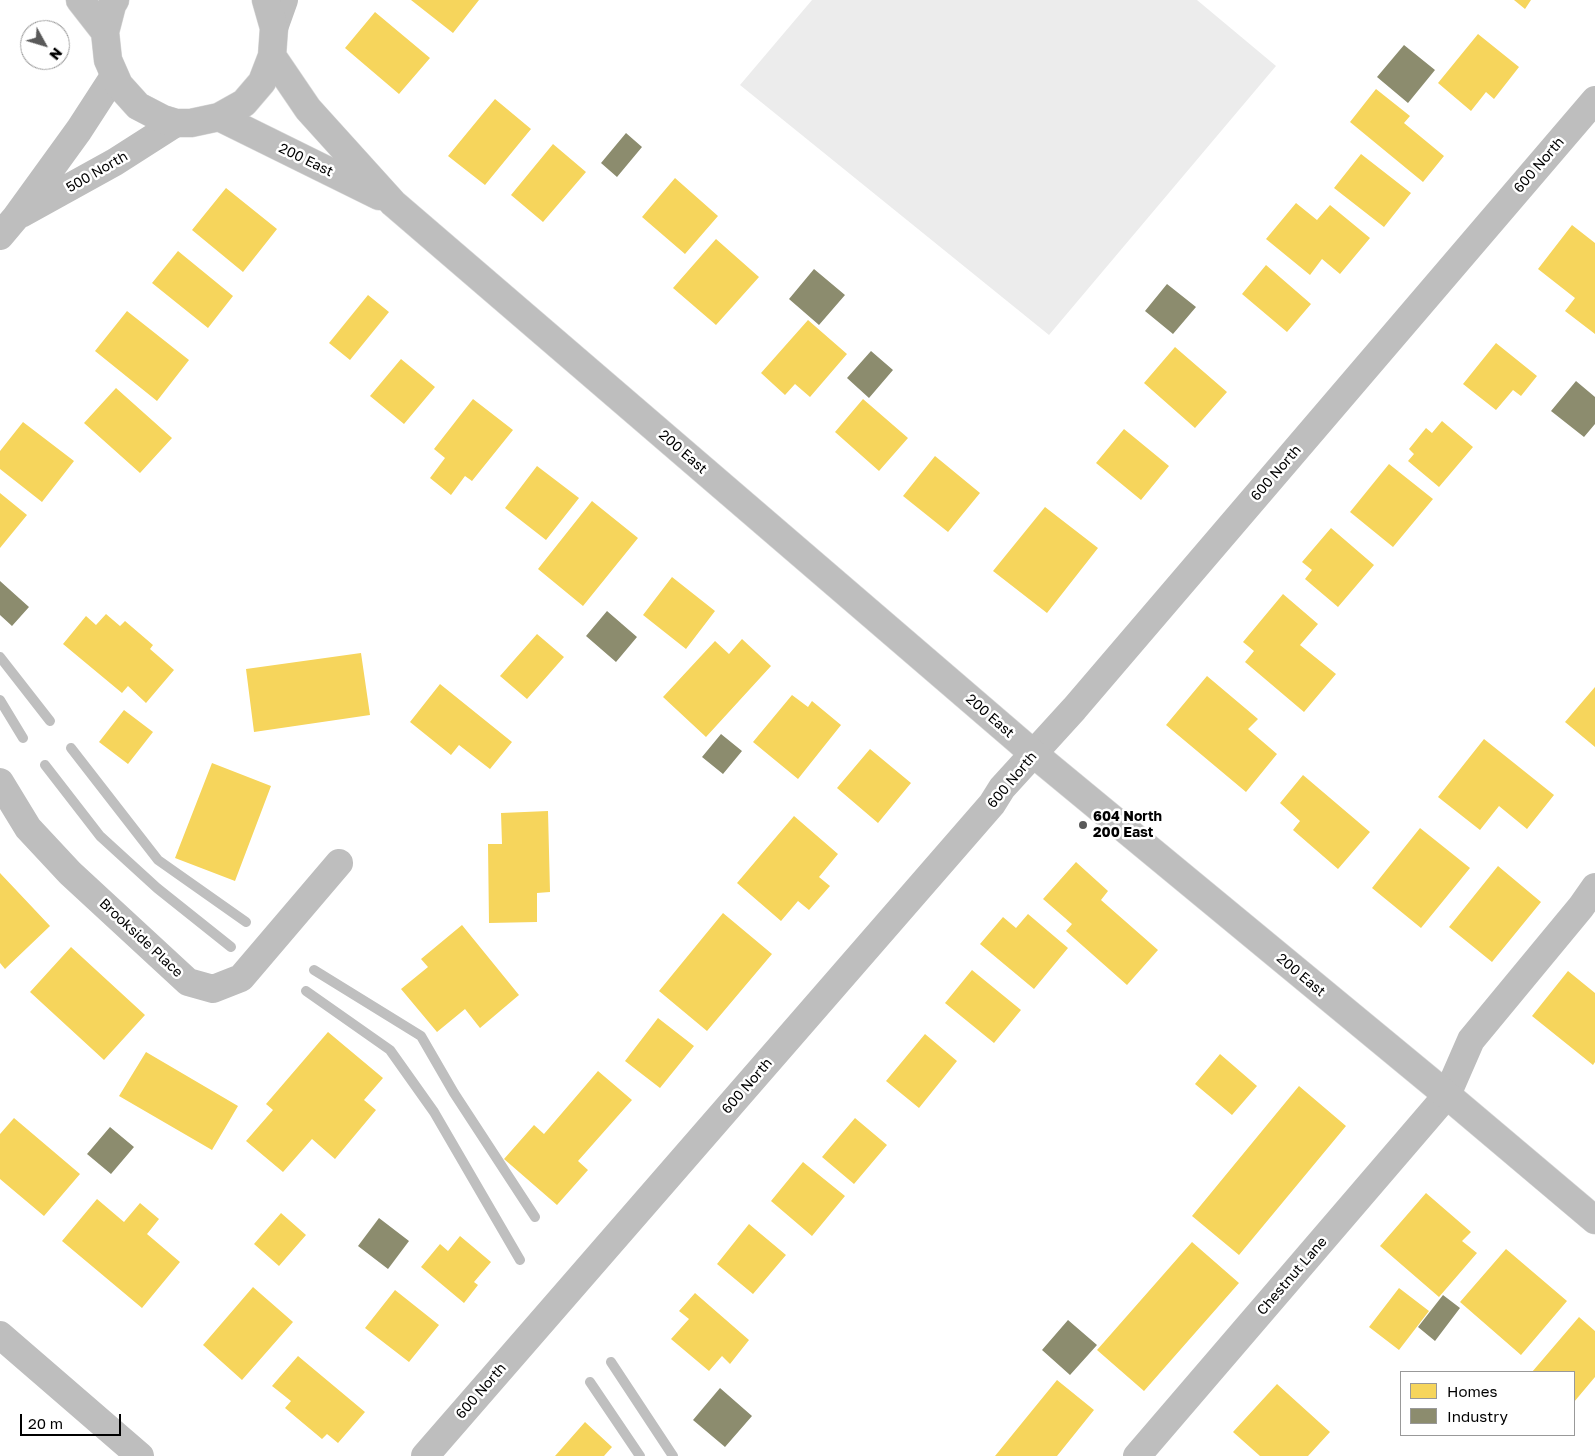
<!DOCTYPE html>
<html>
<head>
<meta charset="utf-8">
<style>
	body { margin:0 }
	#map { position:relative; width:1595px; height:1456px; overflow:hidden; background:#fff; font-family:"Golos Text",sans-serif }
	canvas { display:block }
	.legend { position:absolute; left:1400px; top:1371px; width:175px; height:65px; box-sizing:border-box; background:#fff; border:1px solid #999; margin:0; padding:6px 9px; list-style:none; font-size:15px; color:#000 }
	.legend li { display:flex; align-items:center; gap:10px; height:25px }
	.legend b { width:25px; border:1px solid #999 }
	.north { position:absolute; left:20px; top:20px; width:50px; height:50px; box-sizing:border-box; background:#fff; border:1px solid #999; border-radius:50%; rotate:129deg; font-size:14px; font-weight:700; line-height:20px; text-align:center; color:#000 }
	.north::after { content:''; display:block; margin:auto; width:18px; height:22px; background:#595959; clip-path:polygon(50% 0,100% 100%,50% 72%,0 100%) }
	.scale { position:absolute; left:20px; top:1414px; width:101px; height:22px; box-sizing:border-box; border:2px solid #000; border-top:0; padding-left:6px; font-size:15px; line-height:18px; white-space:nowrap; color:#000; -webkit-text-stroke:4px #fff; paint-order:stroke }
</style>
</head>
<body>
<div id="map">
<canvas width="1595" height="1456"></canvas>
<ul class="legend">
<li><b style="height:14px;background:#f6d55c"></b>Homes</li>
<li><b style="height:14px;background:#8c8c6e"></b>Industry</li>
</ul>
<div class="north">N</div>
<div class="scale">20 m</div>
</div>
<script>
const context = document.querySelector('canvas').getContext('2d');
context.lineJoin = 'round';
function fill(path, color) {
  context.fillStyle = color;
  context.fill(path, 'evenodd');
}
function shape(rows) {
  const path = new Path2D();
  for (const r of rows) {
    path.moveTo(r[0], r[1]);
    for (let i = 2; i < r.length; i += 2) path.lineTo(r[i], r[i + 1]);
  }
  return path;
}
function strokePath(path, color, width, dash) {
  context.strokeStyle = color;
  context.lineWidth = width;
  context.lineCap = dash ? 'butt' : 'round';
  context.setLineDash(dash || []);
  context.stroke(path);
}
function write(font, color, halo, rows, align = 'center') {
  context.font = font + ' "Golos Text",sans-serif';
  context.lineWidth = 5;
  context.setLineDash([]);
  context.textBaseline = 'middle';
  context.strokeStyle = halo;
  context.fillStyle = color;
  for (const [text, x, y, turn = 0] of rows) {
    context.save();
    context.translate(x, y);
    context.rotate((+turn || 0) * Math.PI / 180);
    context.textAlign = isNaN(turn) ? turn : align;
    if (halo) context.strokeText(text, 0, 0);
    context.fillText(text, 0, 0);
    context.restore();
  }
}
fill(shape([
	[812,0,1197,0,1276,66,1049,335,740,85]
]), '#ececec');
fill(shape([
	[411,0,479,0,453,33],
	[1514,0,1531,0,1525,9],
	[375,12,430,58,399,94,345,48],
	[1478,34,1519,67,1494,99,1486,92,1471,111,1438,83],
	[1376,89,1410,116,1404,123,1444,156,1423,182,1350,122],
	[495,99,531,129,485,185,448,156],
	[553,144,586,172,543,222,511,195],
	[1361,154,1411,193,1384,227,1334,188],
	[675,178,718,216,685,254,642,217],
	[226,188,277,229,243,272,192,230],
	[1296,203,1317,220,1330,205,1370,238,1340,274,1322,259,1310,275,1266,239],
	[1572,225,1595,243,1595,334,1565,311,1575,298,1538,269],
	[716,239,759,277,716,325,673,288],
	[178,251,233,296,208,328,152,283],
	[1266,265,1311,304,1287,332,1242,294],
	[368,295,389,312,350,360,329,343],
	[127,311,189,360,157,401,95,351],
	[808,320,847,354,810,397,795,384,785,395,761,373],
	[1496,343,1537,376,1521,396,1513,390,1496,410,1463,384],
	[1175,347,1227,392,1195,428,1144,383],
	[401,359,435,387,404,424,370,396],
	[116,388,172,438,140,473,84,423],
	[473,399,513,430,472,481,465,476,451,495,430,478,445,458,434,449],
	[863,399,908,438,879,471,835,432],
	[1442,421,1473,447,1439,487,1408,461,1414,454,1409,449,1426,428,1432,433],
	[23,422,74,461,42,502,0,469,0,451],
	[1124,429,1169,466,1141,500,1096,463],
	[935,456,980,493,948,532,903,496],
	[1389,464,1433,499,1393,547,1350,512],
	[537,466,579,498,546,540,505,508],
	[0,493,27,515,0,548],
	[592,501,638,538,583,606,538,569],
	[1045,507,1098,548,1047,613,993,571],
	[1331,528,1374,565,1338,607,1305,579,1312,570,1302,562],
	[672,577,715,611,686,649,643,615],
	[1283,594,1318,624,1300,645,1336,674,1304,712,1245,662,1254,651,1243,642],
	[106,614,120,626,125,621,153,645,150,649,174,670,146,703,128,686,122,693,63,644,86,616,96,625],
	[537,634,564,657,527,699,500,676],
	[742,639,771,666,706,737,663,697,715,641,729,654],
	[361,653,370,715,254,732,246,669],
	[1207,676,1258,719,1248,729,1277,754,1246,792,1166,725],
	[440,684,512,742,490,769,459,745,451,755,410,722],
	[1595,687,1595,747,1565,722],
	[792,695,808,707,812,701,841,725,798,779,753,742],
	[124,710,153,732,128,764,99,742],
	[1484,739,1554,795,1527,829,1499,806,1480,830,1438,797],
	[870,749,911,783,878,823,837,788],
	[212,763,271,786,235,881,175,858],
	[1303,775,1370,832,1338,869,1293,830,1300,821,1280,803],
	[548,811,550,892,537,893,537,922,489,923,488,844,502,844,501,813],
	[794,816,838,854,819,877,830,886,809,910,798,901,781,921,737,883],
	[1420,828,1470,868,1421,928,1372,888],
	[1076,862,1108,891,1101,900,1158,950,1127,985,1066,931,1072,924,1043,899],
	[1498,866,1541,902,1492,962,1449,927],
	[0,873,50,926,5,969,0,963],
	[723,913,772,954,707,1031,659,991],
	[1028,914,1068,948,1034,989,980,944,1003,917,1016,928],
	[462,925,519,995,480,1028,465,1009,437,1032,401,989,428,967,421,959],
	[71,947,145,1015,104,1060,30,992],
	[972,970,1021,1010,994,1043,945,1003],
	[1568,971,1595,993,1595,1062,1593,1065,1532,1016],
	[658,1018,694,1046,660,1088,625,1061],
	[328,1032,383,1078,364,1100,376,1110,335,1159,312,1139,283,1172,246,1141,273,1110,266,1104],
	[925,1034,957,1061,919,1108,886,1081],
	[146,1052,238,1106,212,1150,119,1096],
	[1220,1054,1257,1086,1232,1115,1195,1084],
	[598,1071,632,1100,578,1161,588,1170,557,1205,504,1159,534,1125,544,1134],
	[1299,1086,1346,1126,1239,1255,1192,1216],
	[14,1118,80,1174,44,1216,0,1179,0,1134],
	[855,1118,887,1145,854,1184,822,1157],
	[803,1162,845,1196,812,1236,771,1201],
	[1426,1193,1471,1232,1462,1241,1477,1253,1439,1297,1380,1246],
	[97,1199,124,1222,140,1203,159,1219,147,1234,180,1262,142,1308,62,1241],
	[281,1213,306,1235,279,1266,254,1244],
	[749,1224,786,1255,753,1294,717,1264],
	[460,1236,491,1262,474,1282,478,1285,464,1303,421,1267,440,1244,448,1251],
	[1192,1242,1239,1283,1144,1391,1097,1350],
	[1506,1249,1567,1301,1521,1355,1460,1302],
	[253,1287,293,1322,242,1380,203,1345],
	[1399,1288,1429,1311,1399,1350,1369,1327],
	[395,1290,439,1325,409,1362,365,1328],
	[695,1293,749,1340,730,1364,722,1356,709,1371,671,1339,689,1319,679,1311],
	[1579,1317,1595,1331,1595,1377,1574,1402,1574,1372,1532,1372],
	[298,1356,365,1412,338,1443,327,1434,322,1439,285,1408,291,1401,272,1386],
	[1057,1380,1094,1410,1057,1456,995,1456],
	[1277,1384,1330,1432,1308,1456,1260,1456,1233,1432],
	[585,1422,612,1447,604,1456,555,1456]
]), '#f6d55c');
fill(shape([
	[1404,45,1435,70,1408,103,1377,77],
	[626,133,642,147,617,177,601,163],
	[814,269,845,295,819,325,789,299],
	[1167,284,1196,307,1173,334,1145,311],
	[871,351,893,370,869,398,847,378],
	[1576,381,1595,397,1595,424,1584,437,1551,411],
	[0,581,29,607,12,626,0,615],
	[607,611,637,637,616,662,586,636],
	[721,734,742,751,723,774,702,757],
	[110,1127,134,1147,111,1174,87,1154],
	[379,1218,409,1241,388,1269,358,1246],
	[1443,1295,1460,1308,1435,1341,1418,1327],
	[1068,1320,1097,1345,1070,1375,1042,1350],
	[720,1388,752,1416,725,1447,693,1420]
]), '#8c8c6e');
strokePath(shape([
	[0,657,50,721],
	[0,700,23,738],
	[71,748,158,860,246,922],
	[45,765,100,836,157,888,231,947],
	[314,970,421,1036,454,1093,535,1217],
	[306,991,390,1050,434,1112,520,1260],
	[611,1362,673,1456],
	[590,1382,640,1456]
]), '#bfbfbf', 10);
const major = shape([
	[80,0,105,32],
	[115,0,112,5,105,32,108,60,119,85,138,106,163,119,176,123,191,123,219,117,244,103,262,82,272,56,274,28,266,0],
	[272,56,308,109,393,203,1034,754,1447,1095,1595,1220],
	[219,117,379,196]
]);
strokePath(major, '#dbdbdb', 29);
strokePath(shape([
	[274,28,284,0],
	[21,214,115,162,176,123],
	[0,236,16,217,79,130,114,76],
	[0,782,28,828,70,873,188,982,213,989,241,978,339,863],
	[0,1335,140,1456],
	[425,1456,992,804,1002,788,1074,709,1595,100],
	[1137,1456,1447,1095,1471,1040,1581,907,1595,887]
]), '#bebebe', 28);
strokePath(major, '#bebebe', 28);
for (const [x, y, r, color] of [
	[1083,825,5,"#595959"]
]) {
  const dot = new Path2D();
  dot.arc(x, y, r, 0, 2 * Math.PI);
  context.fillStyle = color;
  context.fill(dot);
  strokePath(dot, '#fff', 2);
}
write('14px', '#000', '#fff', [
	["200 East",306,160,26],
	["600 North",1539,165,-49],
	["500 North",97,172,-30],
	["200 East",683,452,41],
	["600 North",1276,473,-49],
	["200 East",990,716,41],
	["600 North",1012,780,-50],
	["Brookside Place",141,938,43],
	["200 East",1301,975,40],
	["600 North",747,1086,-49],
	["Chestnut Lane",1292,1276,-49],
	["600 North",481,1391,-49]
]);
write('bold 14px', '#000', '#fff', [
	["604 North",1093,817],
	["200 East",1093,833]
], 'left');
</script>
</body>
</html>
